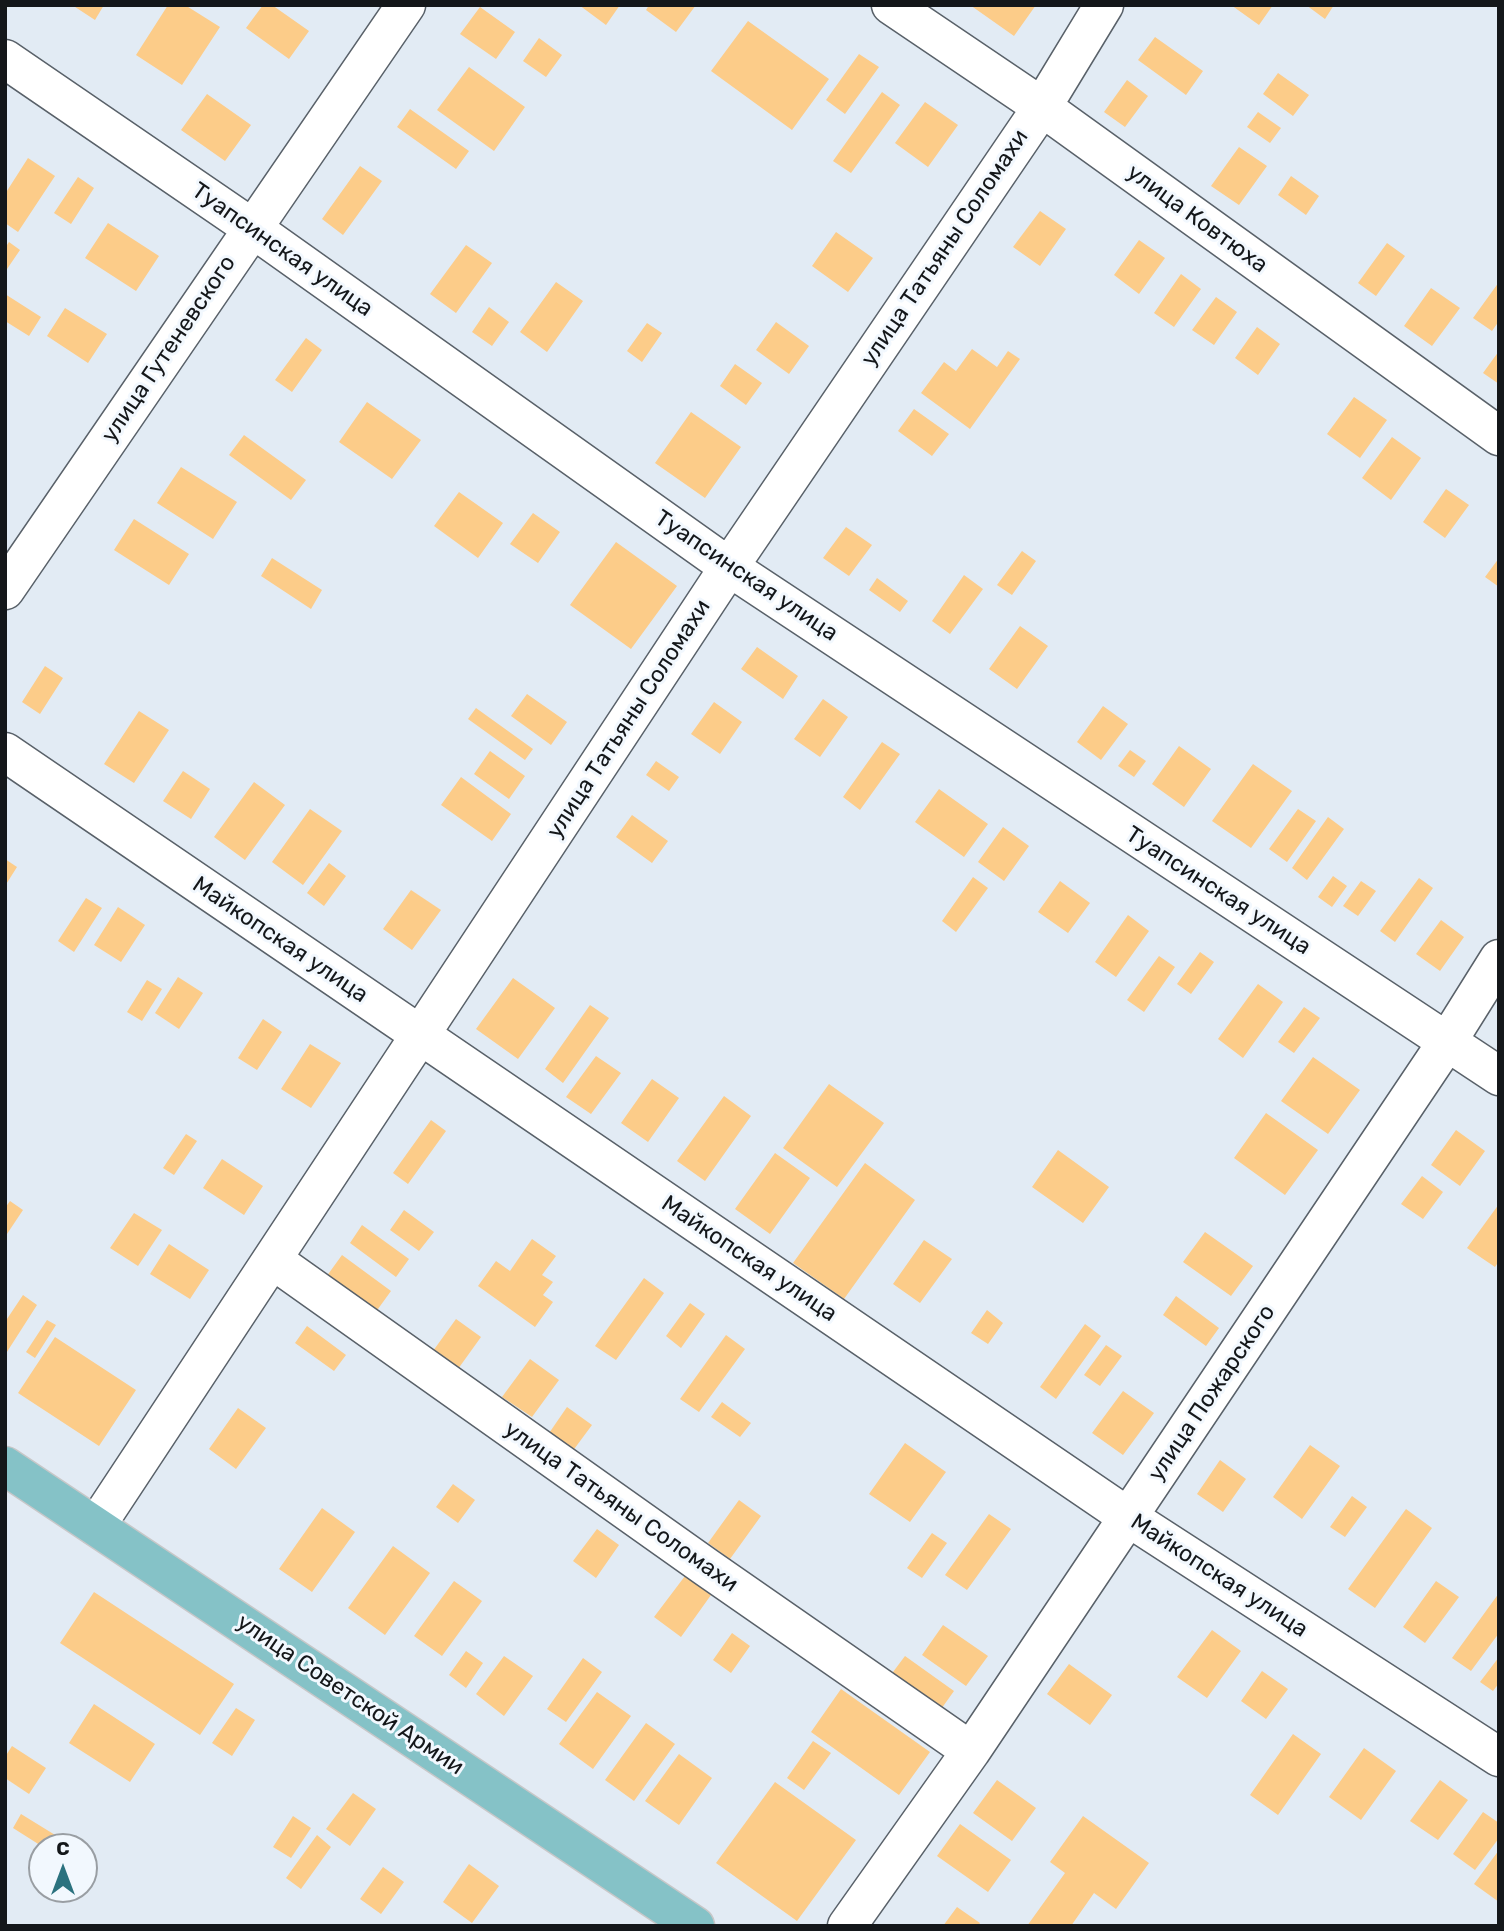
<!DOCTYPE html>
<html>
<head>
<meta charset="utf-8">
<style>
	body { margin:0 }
	#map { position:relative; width:1504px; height:1931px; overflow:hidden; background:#e2ebf4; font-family:Rubik,sans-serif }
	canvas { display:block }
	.frame { position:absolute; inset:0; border:7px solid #14171a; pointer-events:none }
	.north { position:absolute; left:28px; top:1833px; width:70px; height:70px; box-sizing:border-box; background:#f2f8fe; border:2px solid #999ea3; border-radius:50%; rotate:0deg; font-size:19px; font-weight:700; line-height:28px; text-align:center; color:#14171a }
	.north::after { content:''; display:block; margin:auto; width:24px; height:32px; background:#2b727f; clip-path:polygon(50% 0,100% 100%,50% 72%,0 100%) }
</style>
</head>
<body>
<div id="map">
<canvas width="1504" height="1931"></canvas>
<div class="frame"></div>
<div class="north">С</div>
</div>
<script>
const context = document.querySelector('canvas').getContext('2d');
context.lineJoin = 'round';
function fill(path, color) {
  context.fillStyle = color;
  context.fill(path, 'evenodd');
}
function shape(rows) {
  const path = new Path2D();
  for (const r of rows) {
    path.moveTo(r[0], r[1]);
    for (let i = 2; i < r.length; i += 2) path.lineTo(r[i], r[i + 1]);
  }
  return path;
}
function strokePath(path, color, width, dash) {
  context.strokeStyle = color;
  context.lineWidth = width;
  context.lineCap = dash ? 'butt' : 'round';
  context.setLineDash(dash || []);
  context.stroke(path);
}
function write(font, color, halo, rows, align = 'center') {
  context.font = font + ' Rubik,sans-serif';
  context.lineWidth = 6;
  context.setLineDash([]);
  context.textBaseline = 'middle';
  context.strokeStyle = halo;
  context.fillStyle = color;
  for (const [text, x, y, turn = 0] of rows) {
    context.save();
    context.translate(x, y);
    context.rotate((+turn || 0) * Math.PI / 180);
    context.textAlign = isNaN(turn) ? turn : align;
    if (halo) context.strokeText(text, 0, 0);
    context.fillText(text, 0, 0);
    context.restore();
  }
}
fill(shape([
	[72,5,104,5,95,20],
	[168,5,185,5,220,27,182,85,136,55],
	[263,5,272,5,309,31,289,59,246,28],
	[579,5,620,5,606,25],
	[649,5,696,5,676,32,646,10],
	[970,5,1036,5,1014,36],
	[1231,5,1273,5,1259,25],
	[1306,5,1334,5,1325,19],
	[480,7,515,32,496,59,460,34],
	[748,21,829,79,792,130,711,71],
	[1155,37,1203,71,1186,95,1138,60],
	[539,38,562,55,546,77,523,61],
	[859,54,879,67,845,114,826,100],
	[469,67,525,107,494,151,437,110],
	[1278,73,1309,95,1293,116,1263,94],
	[1127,80,1148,96,1125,127,1104,112],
	[882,92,900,105,851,173,833,161],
	[207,94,251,125,225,161,181,130],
	[925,102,958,125,928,167,895,143],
	[410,109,469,151,456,169,397,127],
	[1258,112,1281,128,1270,143,1247,127],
	[1239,147,1267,166,1239,205,1211,186],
	[28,158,55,176,18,232,5,223,5,194],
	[360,166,382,181,343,235,322,219],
	[1291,176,1319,196,1306,215,1278,195],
	[78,177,94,188,71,224,54,213],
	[1040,211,1066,229,1040,266,1013,247],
	[108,223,159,256,136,291,85,258],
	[836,232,873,258,848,292,812,266],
	[1139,240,1165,258,1139,294,1114,275],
	[9,242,20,250,5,272,5,248],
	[1387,243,1405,256,1376,296,1358,283],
	[466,245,492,263,456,313,430,294],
	[1181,274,1201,289,1174,327,1154,313],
	[556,282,583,301,547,352,520,332],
	[1499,282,1499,321,1492,331,1473,318],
	[1431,288,1460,308,1432,346,1404,326],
	[5,294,41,317,29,336,5,321],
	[1216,297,1237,312,1214,345,1192,330],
	[489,307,509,322,492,346,472,332],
	[65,308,107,334,88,363,47,336],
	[776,322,809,346,789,374,756,350],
	[647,323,662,333,642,362,627,351],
	[1257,327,1280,344,1258,375,1235,358],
	[306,338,322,350,292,392,275,380],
	[972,349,997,367,1008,351,1020,359,970,429,921,393,944,362,956,371],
	[1499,351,1499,384,1483,373],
	[735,364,762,383,746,405,720,386],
	[1354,397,1387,420,1360,458,1327,434],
	[367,402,421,440,392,479,339,442],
	[914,409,949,434,932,456,898,431],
	[691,412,741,447,705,498,655,463],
	[244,435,306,480,291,500,229,455],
	[1392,437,1421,458,1391,500,1362,478],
	[181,467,237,502,213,539,157,503],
	[1446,489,1469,505,1445,538,1423,522],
	[459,492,503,523,478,558,434,526],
	[533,513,560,532,538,563,510,544],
	[134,519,189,554,169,585,114,550],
	[846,527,872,545,849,576,823,558],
	[616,542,677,586,631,649,570,605],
	[1022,551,1036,561,1012,595,997,585],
	[272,558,322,590,311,609,261,576],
	[1499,558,1499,587,1485,577],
	[964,575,983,589,950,634,932,621],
	[877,578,908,601,900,612,869,590],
	[1020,626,1048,646,1017,689,989,669],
	[757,647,798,676,783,699,741,669],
	[45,666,63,678,40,714,22,702],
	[527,694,567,722,551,745,511,716],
	[823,699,848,717,820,757,794,739],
	[714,702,742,722,720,754,691,734],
	[1103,706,1128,724,1101,760,1077,742],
	[476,708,533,749,525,760,468,719],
	[139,711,169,730,134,783,104,764],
	[882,742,900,754,860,810,843,797],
	[1179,746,1211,769,1184,807,1152,784],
	[1130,750,1146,761,1134,777,1118,766],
	[490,751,525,776,509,799,474,774],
	[656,761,679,777,669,791,646,775],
	[1253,764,1292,791,1251,848,1212,821],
	[183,771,210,789,191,819,163,801],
	[461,777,511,814,492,841,441,805],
	[254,782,285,805,245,860,214,837],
	[939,789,988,824,964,857,915,822],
	[310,809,342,831,303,885,272,862],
	[1298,809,1316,821,1287,862,1269,849],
	[632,815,668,841,652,863,616,837],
	[1328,817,1344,829,1307,880,1292,868],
	[1003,827,1029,846,1004,881,978,862],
	[5,859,17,867,5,886],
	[329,863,346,876,324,906,307,893],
	[1333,876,1347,886,1332,907,1318,897],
	[973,877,988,888,956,932,942,921],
	[1419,878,1433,888,1395,942,1380,931],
	[1060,881,1090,903,1068,933,1038,912],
	[1361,881,1376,891,1358,916,1343,906],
	[411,890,441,910,412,950,383,929],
	[86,898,102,908,74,952,58,941],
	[118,907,145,925,121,962,94,945],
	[1128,915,1149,931,1116,977,1095,962],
	[1441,920,1464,937,1440,971,1416,954],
	[1200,952,1214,962,1191,994,1177,984],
	[1159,956,1175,967,1144,1012,1127,1000],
	[178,977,203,993,179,1029,155,1013],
	[513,978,555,1008,518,1059,476,1029],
	[147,980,162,989,142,1021,127,1012],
	[1258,984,1283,1002,1243,1058,1218,1039],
	[590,1005,609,1018,563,1083,545,1069],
	[1304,1007,1320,1018,1294,1053,1278,1042],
	[263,1019,282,1032,257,1070,238,1058],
	[310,1044,341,1063,311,1108,281,1089],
	[596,1056,621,1073,591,1114,566,1097],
	[1313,1057,1360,1090,1328,1134,1281,1101],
	[652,1079,679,1098,648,1142,621,1123],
	[829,1084,884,1123,837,1187,783,1148],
	[724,1096,751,1116,705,1181,677,1161],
	[1266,1113,1318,1150,1285,1195,1234,1158],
	[431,1120,446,1131,408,1184,393,1173],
	[1456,1130,1485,1151,1460,1186,1431,1165],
	[186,1134,197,1141,174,1175,163,1168],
	[1058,1150,1109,1187,1083,1223,1032,1187],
	[775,1153,810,1178,770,1234,735,1209],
	[222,1159,263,1186,244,1215,203,1188],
	[865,1163,915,1200,844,1299,793,1263],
	[1422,1176,1443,1192,1423,1219,1401,1204],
	[10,1201,23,1210,5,1237,5,1208],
	[1499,1204,1499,1261,1495,1267,1467,1248],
	[404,1210,434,1232,419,1251,390,1230],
	[134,1213,162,1230,138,1266,110,1248],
	[362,1225,409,1259,396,1277,350,1243],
	[1205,1232,1253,1266,1231,1296,1183,1262],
	[532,1239,556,1256,542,1275,553,1282,543,1295,553,1302,535,1327,478,1286,496,1261,510,1271],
	[924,1240,952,1259,920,1303,893,1284],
	[169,1244,209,1270,190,1299,150,1274],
	[342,1255,391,1291,370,1320,321,1284],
	[644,1278,664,1293,616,1360,595,1346],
	[23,1295,37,1305,5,1355,5,1322],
	[1176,1296,1219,1328,1206,1346,1163,1315],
	[690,1303,705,1314,681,1348,666,1336],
	[987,1310,1003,1323,988,1344,971,1333],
	[456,1319,481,1337,458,1369,433,1351],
	[47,1320,56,1325,35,1358,26,1352],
	[1085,1324,1101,1336,1056,1399,1040,1387],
	[307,1326,346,1355,334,1371,295,1343],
	[726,1335,745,1349,699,1412,680,1399],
	[55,1337,136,1390,99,1446,18,1393],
	[1106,1345,1122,1356,1100,1386,1084,1375],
	[530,1359,559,1380,532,1417,502,1397],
	[1123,1391,1154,1413,1123,1455,1092,1433],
	[722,1402,751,1423,740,1437,711,1417],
	[567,1407,592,1425,569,1456,545,1439],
	[238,1408,266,1428,236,1469,209,1449],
	[905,1443,946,1472,910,1522,869,1494],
	[1310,1445,1340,1466,1302,1519,1273,1497],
	[1220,1460,1246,1479,1223,1512,1197,1494],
	[453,1484,475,1500,458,1523,436,1507],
	[1352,1496,1367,1507,1345,1537,1330,1527],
	[739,1500,761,1516,730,1559,708,1543],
	[322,1508,355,1532,312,1592,279,1569],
	[1406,1509,1432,1528,1375,1608,1348,1589],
	[989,1514,1011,1529,967,1590,945,1575],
	[597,1529,619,1545,596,1578,573,1561],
	[932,1533,947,1543,922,1578,907,1568],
	[393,1546,430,1573,385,1635,348,1608],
	[685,1576,711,1595,681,1637,654,1617],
	[454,1581,482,1601,442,1656,414,1636],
	[1436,1581,1459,1597,1425,1643,1403,1627],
	[94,1592,234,1684,200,1735,60,1643],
	[1499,1593,1499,1633,1471,1671,1452,1658],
	[943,1625,988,1656,966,1686,922,1655],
	[1212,1630,1241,1651,1207,1698,1177,1677],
	[732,1633,750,1646,731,1673,713,1660],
	[466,1651,483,1663,466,1688,449,1675],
	[504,1656,533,1676,504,1716,476,1694],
	[905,1656,954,1691,939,1712,890,1676],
	[1499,1657,1499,1683,1493,1691,1480,1682],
	[583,1658,602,1672,566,1722,547,1709],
	[1069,1664,1112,1695,1090,1725,1047,1694],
	[1262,1671,1288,1689,1266,1719,1241,1701],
	[841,1689,930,1752,899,1795,811,1732],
	[597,1692,631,1716,593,1769,559,1744],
	[94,1704,155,1744,130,1782,69,1743],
	[236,1708,255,1720,232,1756,212,1743],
	[646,1723,675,1744,634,1801,605,1780],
	[1293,1734,1321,1754,1278,1815,1250,1795],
	[813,1741,831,1753,804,1790,787,1778],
	[12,1746,46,1768,29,1794,5,1778,5,1757],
	[1364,1748,1396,1771,1361,1820,1329,1797],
	[679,1754,712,1778,679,1825,645,1801],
	[997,1780,1036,1808,1012,1841,973,1813],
	[1440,1780,1468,1800,1438,1840,1410,1821],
	[775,1782,856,1840,797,1921,716,1863],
	[353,1793,376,1809,350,1846,326,1829],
	[1483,1812,1499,1823,1499,1838,1475,1870,1453,1854],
	[21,1814,60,1838,54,1847,43,1847,13,1828],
	[293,1816,311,1828,291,1858,273,1847],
	[1083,1816,1149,1863,1116,1909,1094,1893,1071,1926,1027,1926,1065,1873,1050,1862],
	[960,1824,1011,1860,988,1892,937,1856],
	[317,1835,331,1847,301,1889,286,1878],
	[1499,1850,1499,1902,1474,1884],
	[469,1864,499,1886,472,1923,443,1902],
	[383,1867,404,1882,381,1914,360,1899],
	[957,1907,980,1923,978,1926,943,1926]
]), '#fccc89');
const minor = shape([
	[891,5,1042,107,1499,436],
	[5,59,252,228,729,567,1499,1076],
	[5,590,406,5],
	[5,752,1128,1517,1499,1757],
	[273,1260,706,1567,971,1751],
	[96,1526,729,567,1042,107,1104,5],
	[847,1926,971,1751,1447,1042,1499,959]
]);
const major = shape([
	[5,1466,695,1926]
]);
strokePath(minor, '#596169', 41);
strokePath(major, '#c7c7c8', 41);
strokePath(minor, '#fff', 38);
strokePath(major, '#85c2c7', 38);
write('23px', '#14171a', '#f2f8fe', [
	["улица Ковтюха",1197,219,36],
	["улица Татьяны Соломахи",945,248,-56],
	["Туапсинская улица",282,250,35],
	["улица Гутеневского",169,349,-56],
	["Туапсинская улица",746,576,34],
	["улица Татьяны Соломахи",629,719,-57],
	["Туапсинская улица",1218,891,33],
	["Майкопская улица",280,940,34],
	["Майкопская улица",749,1259,34],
	["улица Пожарского",1212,1393,-56],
	["улица Татьяны Соломахи",621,1507,35],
	["Майкопская улица",1219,1576,33],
	["улица Советской Армии",350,1695,34]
]);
</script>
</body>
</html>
